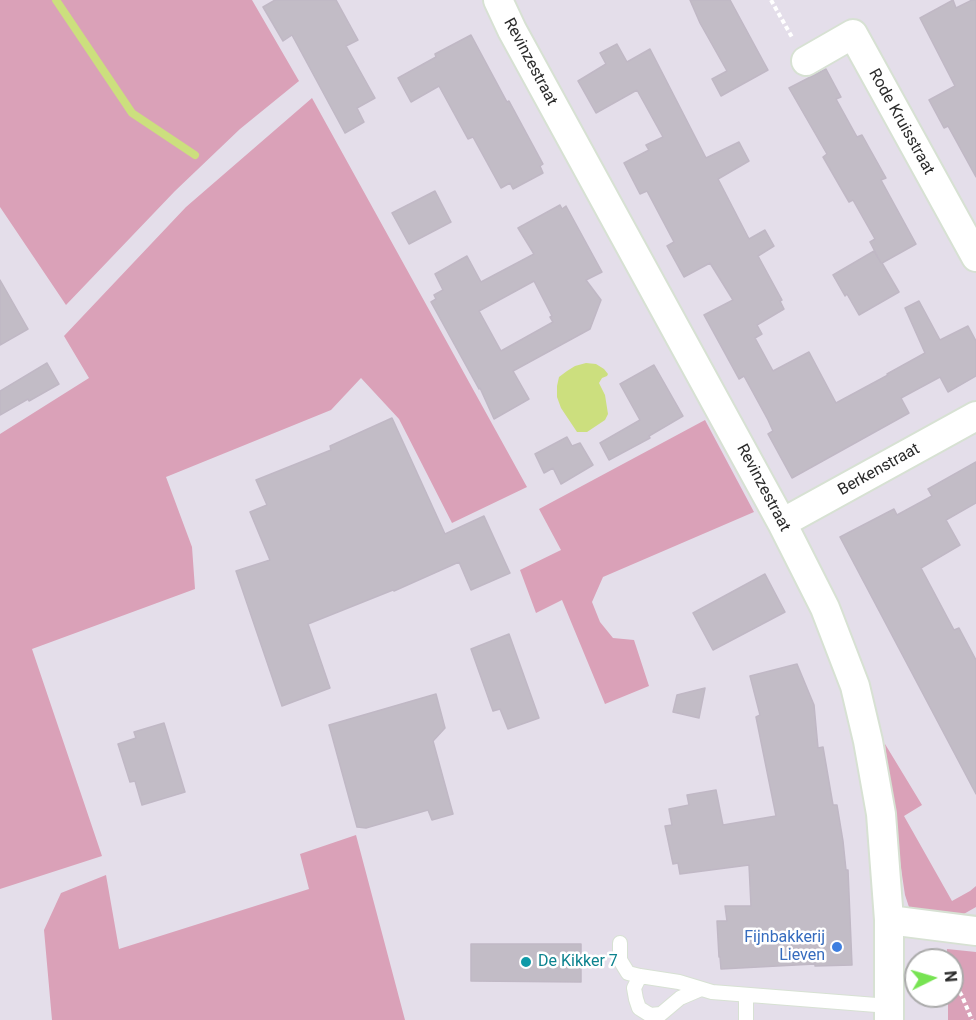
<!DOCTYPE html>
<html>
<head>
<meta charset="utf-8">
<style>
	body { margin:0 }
	#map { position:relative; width:976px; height:1020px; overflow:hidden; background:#e4deea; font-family:Roboto,sans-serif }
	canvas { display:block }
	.north { position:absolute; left:904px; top:948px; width:60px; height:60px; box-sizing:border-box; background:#fff; border:2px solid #aaa; border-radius:50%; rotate:85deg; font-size:16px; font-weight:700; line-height:24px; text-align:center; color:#2a2a2a }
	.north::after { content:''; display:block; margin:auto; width:21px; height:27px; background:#77e352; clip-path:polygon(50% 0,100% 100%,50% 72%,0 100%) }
</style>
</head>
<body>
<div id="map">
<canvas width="976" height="1020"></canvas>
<div class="north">N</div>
</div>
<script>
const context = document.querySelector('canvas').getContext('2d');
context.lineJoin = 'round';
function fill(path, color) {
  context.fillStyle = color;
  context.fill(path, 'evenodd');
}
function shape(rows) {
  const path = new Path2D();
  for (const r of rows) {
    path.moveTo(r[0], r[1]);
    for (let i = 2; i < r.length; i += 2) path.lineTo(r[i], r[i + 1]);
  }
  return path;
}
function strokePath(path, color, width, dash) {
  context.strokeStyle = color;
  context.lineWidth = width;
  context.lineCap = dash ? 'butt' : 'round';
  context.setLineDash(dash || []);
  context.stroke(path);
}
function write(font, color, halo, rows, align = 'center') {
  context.font = font + ' Roboto,sans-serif';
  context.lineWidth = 5;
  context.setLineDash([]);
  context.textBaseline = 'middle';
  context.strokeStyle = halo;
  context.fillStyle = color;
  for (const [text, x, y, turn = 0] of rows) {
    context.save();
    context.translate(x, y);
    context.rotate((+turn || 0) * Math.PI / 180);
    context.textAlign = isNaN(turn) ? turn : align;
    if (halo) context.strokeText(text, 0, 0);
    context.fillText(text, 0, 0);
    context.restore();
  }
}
fill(shape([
	[0,0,252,0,299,81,240,129,175,191,66,305,0,207],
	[312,98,527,487,452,523,399,419,361,378,331,410,166,477,192,547,195,589,32,649,102,856,0,889,0,434,89,378,64,336,186,207],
	[705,420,754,512,603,577,592,602,600,622,613,638,634,640,649,686,605,704,562,600,536,613,520,570,561,550,539,509],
	[885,744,922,805,904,816,952,901,970,891,976,886,976,907,962,915,910,910,905,895,895,828],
	[356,835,405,1020,52,1020,44,930,61,893,106,875,119,949,309,889,300,854],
	[947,949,976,952,976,1020,948,1020,948,996,952,996,952,960,947,960]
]), '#daa1b8');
fill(shape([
	[586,363,596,364,604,369,608,374,607,376,602,378,599,383,605,395,608,414,605,420,587,432,577,432,561,408,557,397,557,386,559,377,567,371,575,366]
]), '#ccdf7e');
strokePath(shape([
	[56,0,132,113,195,155]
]), '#ccdf7e', 8);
const building = shape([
	[275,0,336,0,358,40,346,46,375,98,357,108,364,122,345,133,292,35,283,41,263,7,275,0],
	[690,0,730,0,768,70,721,96,712,79,727,71,700,23,690,0],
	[953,0,956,8,972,0,976,0,976,177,948,126,944,128,929,100,955,86,920,18,953,0],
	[471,35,507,102,509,101,543,164,540,166,543,173,513,189,510,183,501,188,473,137,468,139,439,86,411,102,398,78,436,57,435,54,471,35],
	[617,44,627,62,650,49,706,158,739,142,749,161,718,179,749,239,765,230,774,246,758,256,782,300,780,301,784,309,757,325,762,334,755,338,773,371,809,352,836,403,888,375,887,374,925,353,905,308,919,301,940,340,968,326,976,341,976,376,948,392,940,377,901,398,909,413,792,478,768,434,773,431,768,420,744,376,739,379,704,315,733,300,710,263,684,277,667,246,674,242,647,191,640,194,624,163,649,150,646,145,663,137,637,90,596,113,578,81,606,64,600,53,617,44],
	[826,69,841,97,836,99,857,137,862,135,886,178,881,180,916,244,882,263,899,292,859,315,847,294,845,296,833,275,874,251,881,263,870,242,875,239,853,200,849,202,823,157,827,154,789,88,826,69],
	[435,191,451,222,409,244,392,213,435,191],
	[560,205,562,209,566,206,602,272,586,280,601,300,590,329,513,371,529,399,494,419,480,388,479,389,431,302,436,299,434,295,443,290,435,274,467,256,481,282,534,254,518,228,560,205],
	[534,281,552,316,550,317,553,322,501,351,479,311,534,281],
	[0,280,28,329,0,345,0,280],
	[47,363,59,384,29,401,28,399,0,415,0,391,47,363],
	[654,365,683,416,649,436,650,438,609,460,600,443,640,420,620,384,654,365],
	[392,418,445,534,484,516,510,573,471,590,459,562,394,591,393,590,308,624,330,688,282,706,236,571,270,560,250,512,267,505,256,480,331,450,330,446,392,418],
	[567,437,572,446,580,443,593,465,561,484,553,468,544,473,535,454,567,437],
	[976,462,976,503,946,520,960,545,921,568,954,630,959,628,976,660,976,794,840,537,894,509,897,515,932,496,928,489,976,462],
	[765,574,785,612,713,650,693,613,765,574],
	[509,634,539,718,508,729,500,709,493,711,471,649,509,634],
	[797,664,814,705,818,748,823,747,833,805,837,805,843,841,846,870,848,870,852,965,815,966,815,964,721,969,720,957,719,957,717,921,727,921,725,906,751,906,749,865,680,874,678,863,673,864,665,826,672,825,669,809,689,805,687,795,716,790,723,825,776,816,756,717,760,715,750,676,797,664],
	[705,688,699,718,673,712,677,695,705,688],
	[436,694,445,728,433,741,453,814,432,820,428,810,366,828,357,827,329,725,436,694],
	[164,723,185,792,142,805,135,781,130,782,118,744,136,738,134,732,164,723],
	[471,944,581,944,581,982,471,981,471,944]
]);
fill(building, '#c2bcc6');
strokePath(building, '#c0b8c5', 1.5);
const service = shape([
	[620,943,620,960,628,973,640,976,679,982,712,992,889,1006],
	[640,976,634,988,636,999,639,1008,650,1015,661,1014,680,998,701,989],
	[746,1020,746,995]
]);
const minor = shape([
	[498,0,512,30,782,523,825,608,855,686,868,741,881,814,889,920,889,1020],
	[806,61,853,34,976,257],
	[782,523,976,416],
	[889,920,976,931]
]);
strokePath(service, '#d7e1d3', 16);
strokePath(minor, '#d7e1d3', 32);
strokePath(shape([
	[771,0,793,39],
	[952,979,962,996,972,1020]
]), '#fff', 4, [4.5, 3]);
strokePath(service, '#fff', 14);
strokePath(minor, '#fff', 28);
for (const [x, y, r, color] of [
	[837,947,6,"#3f7fe0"],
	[526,962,6,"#0f9aa8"]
]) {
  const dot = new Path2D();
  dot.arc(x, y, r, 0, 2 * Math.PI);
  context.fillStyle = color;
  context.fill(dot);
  strokePath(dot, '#fff', 2);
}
write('16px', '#2a2a2a', '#fff', [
	["Revinzestraat",530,62,62],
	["Rode Kruisstraat",901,122,61],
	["Berkenstraat",879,470,-29],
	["Revinzestraat",763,488,62]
]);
write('16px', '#366cbe', '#fff', [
	["Fijnbakkerij",825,938],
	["Lieven",825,956]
], 'right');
write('16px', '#0d838f', '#fff', [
	["De Kikker 7",538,962]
], 'left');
</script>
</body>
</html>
